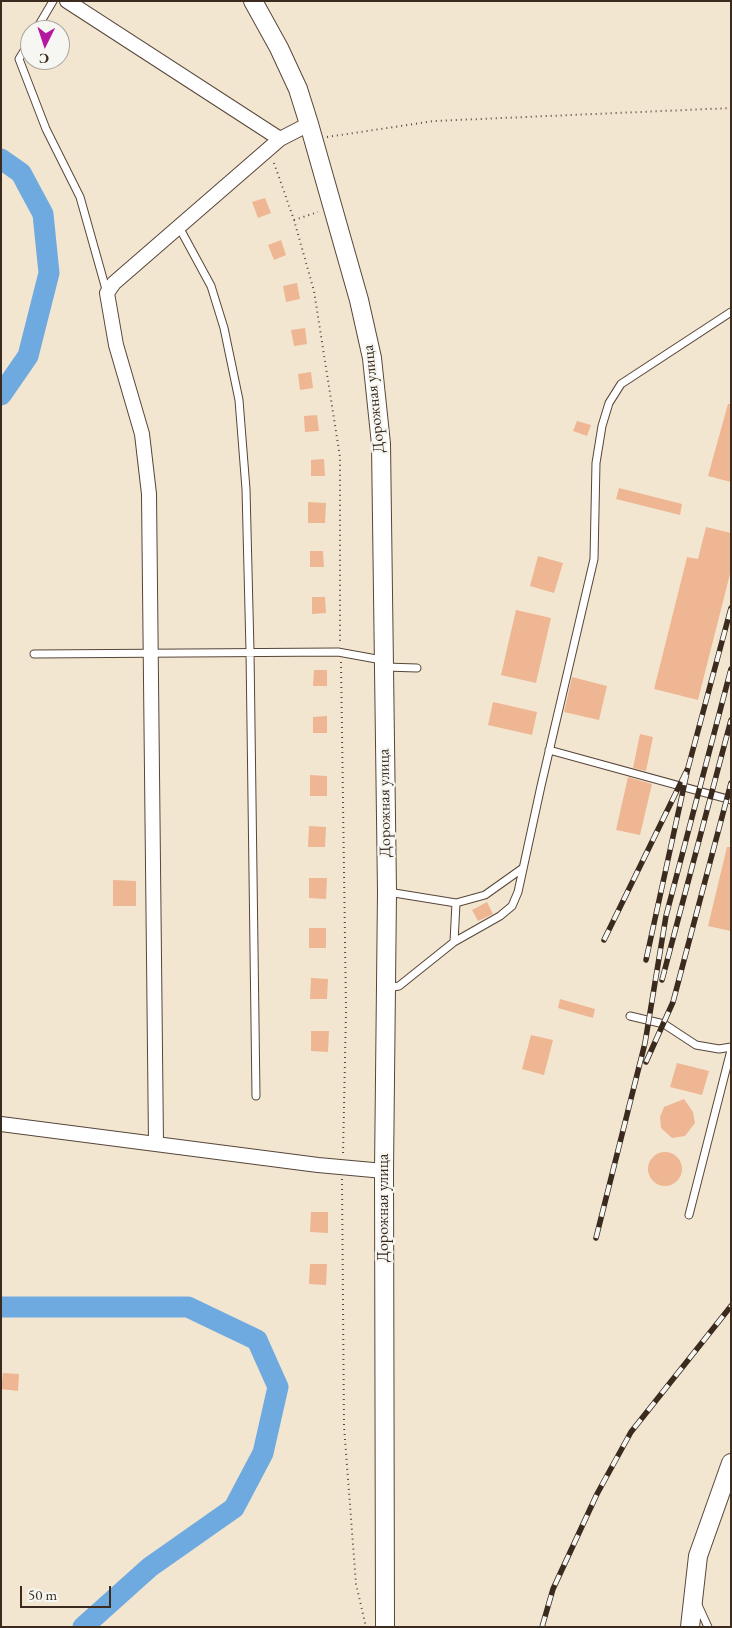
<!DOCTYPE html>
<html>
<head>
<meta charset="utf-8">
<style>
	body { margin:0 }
	#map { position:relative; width:732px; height:1628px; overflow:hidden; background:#f3e6d1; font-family:"EB Garamond",serif }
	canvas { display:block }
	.frame { position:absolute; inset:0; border:2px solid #3b2a1e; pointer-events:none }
	.north { position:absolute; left:20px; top:20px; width:50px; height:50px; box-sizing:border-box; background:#f6f6f2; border:1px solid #aba49d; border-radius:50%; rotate:184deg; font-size:14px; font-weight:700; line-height:20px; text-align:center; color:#3b2a1e }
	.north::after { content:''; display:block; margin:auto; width:18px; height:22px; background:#b5179e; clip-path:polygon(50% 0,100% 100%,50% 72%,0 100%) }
	.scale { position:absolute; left:20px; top:1586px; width:91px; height:22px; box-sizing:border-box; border:2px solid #3b2a1e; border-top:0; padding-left:6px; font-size:15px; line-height:18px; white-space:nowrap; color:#3b2a1e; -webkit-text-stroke:4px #f6f6f2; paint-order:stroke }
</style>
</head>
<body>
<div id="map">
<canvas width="732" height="1628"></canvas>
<div class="frame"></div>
<div class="north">С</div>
<div class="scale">50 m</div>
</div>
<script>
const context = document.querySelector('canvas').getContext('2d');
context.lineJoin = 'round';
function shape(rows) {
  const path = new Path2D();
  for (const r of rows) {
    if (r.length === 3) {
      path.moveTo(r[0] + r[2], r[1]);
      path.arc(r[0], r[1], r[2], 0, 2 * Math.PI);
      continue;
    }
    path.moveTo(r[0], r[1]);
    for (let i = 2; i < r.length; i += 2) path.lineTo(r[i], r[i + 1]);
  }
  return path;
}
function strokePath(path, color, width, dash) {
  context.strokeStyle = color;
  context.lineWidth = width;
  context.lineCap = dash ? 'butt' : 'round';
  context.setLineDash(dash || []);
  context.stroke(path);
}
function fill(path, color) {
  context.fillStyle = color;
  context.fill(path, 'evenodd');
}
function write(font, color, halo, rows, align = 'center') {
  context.font = font + ' "EB Garamond",serif';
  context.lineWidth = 4.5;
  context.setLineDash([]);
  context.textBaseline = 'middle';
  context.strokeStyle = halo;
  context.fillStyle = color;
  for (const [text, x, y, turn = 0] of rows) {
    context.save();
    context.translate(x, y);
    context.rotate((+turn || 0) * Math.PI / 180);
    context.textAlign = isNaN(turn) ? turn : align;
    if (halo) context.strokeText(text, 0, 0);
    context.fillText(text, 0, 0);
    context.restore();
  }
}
strokePath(shape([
	[1,159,21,173,43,214,49,273,28,356,1,395],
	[1,1307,188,1307,257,1340,278,1387,263,1453,234,1508,150,1567,83,1627]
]), '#6eaadf', 21);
fill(shape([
	[265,198,271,213,258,218,252,202],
	[281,240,286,255,274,260,268,245],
	[297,283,300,299,286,302,283,286],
	[305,328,307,344,294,346,291,330],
	[311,372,313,388,300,390,298,374],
	[728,404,731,404,731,482,708,476],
	[317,415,319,431,305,432,304,416],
	[577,421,591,425,587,436,573,431],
	[324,459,325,476,311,476,311,460],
	[619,488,682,504,680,515,616,499],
	[308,502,326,503,325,523,308,523],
	[706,527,731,533,731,570,698,700,654,689,687,557,698,559],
	[310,551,323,551,324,567,310,567],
	[538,556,563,563,554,593,530,586],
	[312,597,325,597,326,613,312,614],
	[516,610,551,618,536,683,501,675],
	[314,670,327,670,327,686,313,686],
	[572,677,607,686,599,720,564,712],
	[493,702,537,712,532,735,488,725],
	[327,716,327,733,313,733,313,717],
	[640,734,653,737,646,771,633,768],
	[310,775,327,776,327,796,310,796],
	[628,777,652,784,640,835,616,830],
	[309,826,326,827,325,847,308,847],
	[727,847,731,847,731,931,708,926],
	[309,878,327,878,326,899,309,898],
	[113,880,136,881,136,906,113,906],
	[487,902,493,914,478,921,472,910],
	[309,928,326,928,326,948,309,948],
	[311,978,328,979,327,999,310,999],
	[560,999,595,1009,593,1018,558,1008],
	[311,1031,329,1031,328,1052,311,1051],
	[531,1035,553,1040,544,1075,522,1069],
	[677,1063,709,1071,702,1095,670,1087],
	[684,1099,693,1112,695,1123,685,1136,672,1138,661,1128,660,1117,664,1107],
	[665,1169,17],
	[311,1212,328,1212,328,1233,310,1232],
	[310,1264,327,1264,326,1285,309,1284],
	[3,1373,19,1374,18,1391,1,1389]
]), '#eeb693');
const service = shape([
	[36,30,53,1],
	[30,41,19,59,46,129,80,197,107,293],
	[179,227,211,286,224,328,239,400,246,489,250,651,256,1096],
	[34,654,338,652,382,660],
	[385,667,417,668],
	[549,750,731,800],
	[456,903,485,895,523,868],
	[454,942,500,916,512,906,518,892,541,786,594,559,596,463,602,426,609,403,621,384,731,312],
	[387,988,399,986,454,942,456,903,388,892],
	[630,1016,664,1024,696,1045,719,1049,731,1047],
	[689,1215,731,1050],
	[698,1605,708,1627]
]);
const minor = shape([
	[67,1,280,139],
	[1,1124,318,1165,384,1171],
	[156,1143,149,494,142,434,116,345,107,293,114,283,280,139,309,124]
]);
const tertiary = shape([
	[253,1,279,48,298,89,309,124,359,300,372,358,381,444,387,892,384,1171,385,1627],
	[690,1627,698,1556,731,1463]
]);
strokePath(service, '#574639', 9);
strokePath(minor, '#574639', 16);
strokePath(tertiary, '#574639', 20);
strokePath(shape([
	[327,137,434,121,731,108],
	[274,163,294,220,314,291,340,457,340,642],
	[294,220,318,212],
	[341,662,346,1010,343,1155],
	[342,1179,344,1426,356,1584,366,1627]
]), '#574639', 2, [1, 4]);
strokePath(service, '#fff', 7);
strokePath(minor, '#fff', 14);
strokePath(tertiary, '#fff', 18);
const rail = shape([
	[688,768,731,608],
	[604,940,688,768,646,960],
	[662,980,731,720],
	[646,1062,673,1002,731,783],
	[596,1238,645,1043,666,916,731,669],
	[542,1627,553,1589,597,1494,631,1432,731,1306]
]);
strokePath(rail, '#3b2a1e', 5.5);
strokePath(rail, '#f6f6f2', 4, [11]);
write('16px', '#3b2a1e', '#f6f6f2', [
	["Дорожная улица",374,399,-96],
	["Дорожная улица",385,803,-91],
	["Дорожная улица",384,1208,-90]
]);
</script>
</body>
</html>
